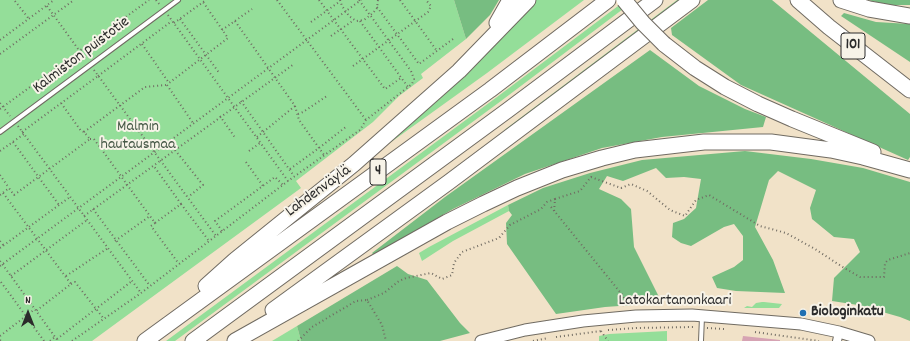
<!DOCTYPE html>
<html>
<head>
<meta charset="utf-8">
<style>
	body { margin:0 }
	#map { position:relative; width:910px; height:341px; overflow:hidden; background:#f1e2c8; font-family:Dekko,sans-serif }
	canvas { display:block }
	.north { position:absolute; left:8px; top:293px; width:40px; height:40px; -webkit-text-stroke:3px #f7f3e8; paint-order:stroke; rotate:0deg; font-size:11px; font-weight:700; line-height:16px; text-align:center; color:#2b2b2b }
	.north::after { content:''; display:block; margin:auto; width:14px; height:18px; background:#2b2b2b; clip-path:polygon(50% 0,100% 100%,50% 72%,0 100%) }
</style>
</head>
<body>
<div id="map">
<canvas width="910" height="341"></canvas>
<div class="north">N</div>
</div>
<script>
const context = document.querySelector('canvas').getContext('2d');
context.lineJoin = 'round';
function fill(path, color) {
  context.fillStyle = color;
  context.fill(path, 'evenodd');
}
function shape(rows) {
  const path = new Path2D();
  for (const r of rows) {
    path.moveTo(r[0], r[1]);
    for (let i = 2; i < r.length; i += 2) path.lineTo(r[i], r[i + 1]);
  }
  return path;
}
function strokePath(path, color, width, dash) {
  context.strokeStyle = color;
  context.lineWidth = width;
  context.lineCap = dash ? 'butt' : 'round';
  context.setLineDash(dash || []);
  context.stroke(path);
}
function write(font, color, halo, rows, align = 'center') {
  context.font = font + ' Dekko,sans-serif';
  context.lineWidth = 4;
  context.setLineDash([]);
  context.textBaseline = 'middle';
  context.strokeStyle = halo;
  context.fillStyle = color;
  for (const [text, x, y, turn = 0] of rows) {
    context.save();
    context.translate(x, y);
    context.rotate((+turn || 0) * Math.PI / 180);
    context.textAlign = isNaN(turn) ? turn : align;
    if (halo) context.strokeText(text, 0, 0);
    context.fillText(text, 0, 0);
    context.restore();
  }
}
fill(shape([
	[0,0,454,0,466,39,421,74,423,78,399,96,373,122,296,181,301,188,92,341,0,341],
	[534,0,584,0,487,73,380,150],
	[626,0,635,0,501,101,175,341,166,341,497,97],
	[677,0,685,0,537,113,503,131],
	[508,205,509,211,453,241,422,261,419,253,429,247],
	[762,302,764,302,782,304,779,308,744,308,747,306,752,307,756,303],
	[297,326,301,341,272,341],
	[667,331,667,341,599,341,599,336,609,334]
]), '#94de99');
fill(shape([
	[454,0,499,0,490,15,466,39],
	[708,0,772,0,910,114,910,157,908,160,741,85,672,35,671,28],
	[868,0,910,0,910,5,889,5],
	[844,13,876,22,910,24,910,62,841,16],
	[650,50,699,86,745,109,766,117,763,127,662,137,602,148,525,174,453,209,374,255,372,253,445,197],
	[745,151,811,159,863,168,910,182,910,321,900,317,858,305,832,301,834,278,860,252,854,239,834,237,812,219,810,208,816,190,778,171,769,180,755,227,773,260,785,293,736,291,717,288,712,277,734,267,743,260,743,236,734,224,724,227,691,246,681,243,672,237,673,223,684,219,696,208,701,179,684,177,666,178,656,168,623,181,607,176,599,189,621,199,631,209,634,247,662,303,605,307,556,314,507,244,506,223,512,215,509,211,508,205,543,188,590,173,642,160],
	[397,266,408,274,427,280,460,323,470,333,440,341,301,341,297,326]
]), '#77bd81');
fill(shape([
	[743,336,780,340,780,341,742,341]
]), '#d6a3b3');
const lane = shape([
	[0,132,178,0],
	[701,341,702,317]
]);
const street = shape([
	[837,341,839,332]
]);
const secondary = shape([
	[481,341,525,330,583,321,636,316,692,315,801,324,839,332,869,341]
]);
const highway = shape([
	[798,0,829,27,910,90],
	[841,0,869,9,910,16],
	[497,23,510,0],
	[664,44,695,68,725,87,758,104,792,119,873,152],
	[206,286,235,260,354,164,459,71,528,0],
	[273,310,449,182,692,0],
	[145,341,490,90,608,0],
	[193,341,508,110,655,0],
	[235,341,447,222,483,204,517,188,562,170,602,158,635,150,704,142,771,142,831,150,863,157,910,170]
]);
strokePath(lane, '#706b62', 6);
strokePath(street, '#706b62', 10);
strokePath(secondary, '#706b62', 13);
strokePath(highway, '#706b62', 17);
strokePath(shape([
	[156,0,160,5],
	[277,0,366,120],
	[319,0,385,89,401,78],
	[340,0,342,6,349,16,356,21,364,20,373,13,377,8,378,0],
	[400,0,437,51],
	[15,1,29,19],
	[47,6,86,60],
	[377,7,419,64,453,39],
	[168,15,288,181],
	[180,19,220,74],
	[235,21,295,106,299,120,324,155],
	[360,21,408,87],
	[311,22,339,2],
	[174,23,206,0],
	[222,30,252,9],
	[331,36,354,20],
	[0,40,54,0],
	[142,44,169,83,228,38,203,2],
	[0,54,74,0],
	[353,66,428,12,431,6,426,0],
	[94,70,216,236],
	[98,76,172,21],
	[167,85,193,123],
	[241,101,294,176],
	[0,103,10,116],
	[0,109,149,0],
	[298,114,303,112,327,96],
	[220,116,236,139],
	[18,126,141,293],
	[22,132,98,76],
	[84,132,145,87,166,85],
	[257,137,295,106],
	[90,139,94,139,155,223,181,204,153,165],
	[13,142,59,205],
	[175,150,203,185,188,197],
	[0,151,24,134],
	[249,151,260,143],
	[246,162,263,186],
	[290,169,319,148,347,126],
	[0,175,9,188],
	[3,193,71,284,36,311],
	[0,195,9,188,14,195,90,139,84,132,81,131,61,103],
	[555,199,580,191,591,177,621,188,631,184,647,191,670,210,685,216,696,200,709,195,760,226,786,233,815,249,841,266,860,277,884,277,885,263,888,260,910,253],
	[181,204,209,241],
	[551,207,624,297,622,308],
	[93,209,150,286],
	[84,216,294,64],
	[155,223,151,226,179,264],
	[222,231,215,221,275,177,283,185],
	[0,241,4,246],
	[115,241,150,216],
	[0,248,70,197],
	[0,261,58,341],
	[0,266,361,0],
	[11,276,87,220],
	[66,276,108,248],
	[1,282,44,341],
	[71,284,75,282,104,319],
	[367,300,384,293,399,281,406,278,431,273,442,279,452,275,454,263,462,252,499,238,510,225,541,209,547,202,555,199,554,212],
	[707,328,725,329],
	[608,330,636,328,695,327],
	[601,331,608,341],
	[755,332,819,341],
	[0,336,35,309],
	[556,337,601,331],
	[57,339,132,281],
	[0,340,1,341],
	[50,341,55,337],
	[72,341,141,293,288,181,360,130,366,120,412,84,414,79,411,71,359,0],
	[298,341,312,327,356,301,367,300,382,325,386,341],
	[533,341,548,338]
]), '#706b62', 2, [1, 3]);
strokePath(lane, '#fff', 4);
strokePath(street, '#fff', 8);
strokePath(secondary, '#fff', 11);
strokePath(highway, '#fff', 15);
const highwayBridge = shape([
	[624,0,643,23,664,44]
]);
strokePath(highwayBridge, '#706b62', 17, []);
strokePath(highwayBridge, '#fff', 15);
for (const [x, y, r, color] of [
	[803,313,4,"#1f6fb2"]
]) {
  const dot = new Path2D();
  dot.arc(x, y, r, 0, 2 * Math.PI);
  context.fillStyle = color;
  context.fill(dot);
  strokePath(dot, '#f7f3e8', 1.5);
}
for (const [x, y, w] of [
	[853,46,24],
	[378,172,16]
]) {
  const box = new Path2D();
  box.roundRect(x - w / 2, y - 13, w, 26, 3);
  context.fillStyle = '#f7f3e8';
  context.fill(box);
  strokePath(box, '#2b2b2b', 1);
}
write('bold 15px', '#2b2b2b', null, [
	["101",853,46],
	["4",378,172]
]);
write('16px', '#2b2b2b', '#f7f3e8', [
	["Kalmiston puistotie",82,56,-37],
	["Lahdenväylä",319,192,-36],
	["Latokartanonkaari",675,302]
]);
write('16px', '#455846', '#f7f3e8', [
	["Malmin",138,128],
	["hautausmaa",138,146]
]);
write('bold 16px', '#2b2b2b', '#f7f3e8', [
	["Biologinkatu",811,313]
], 'left');
</script>
</body>
</html>
